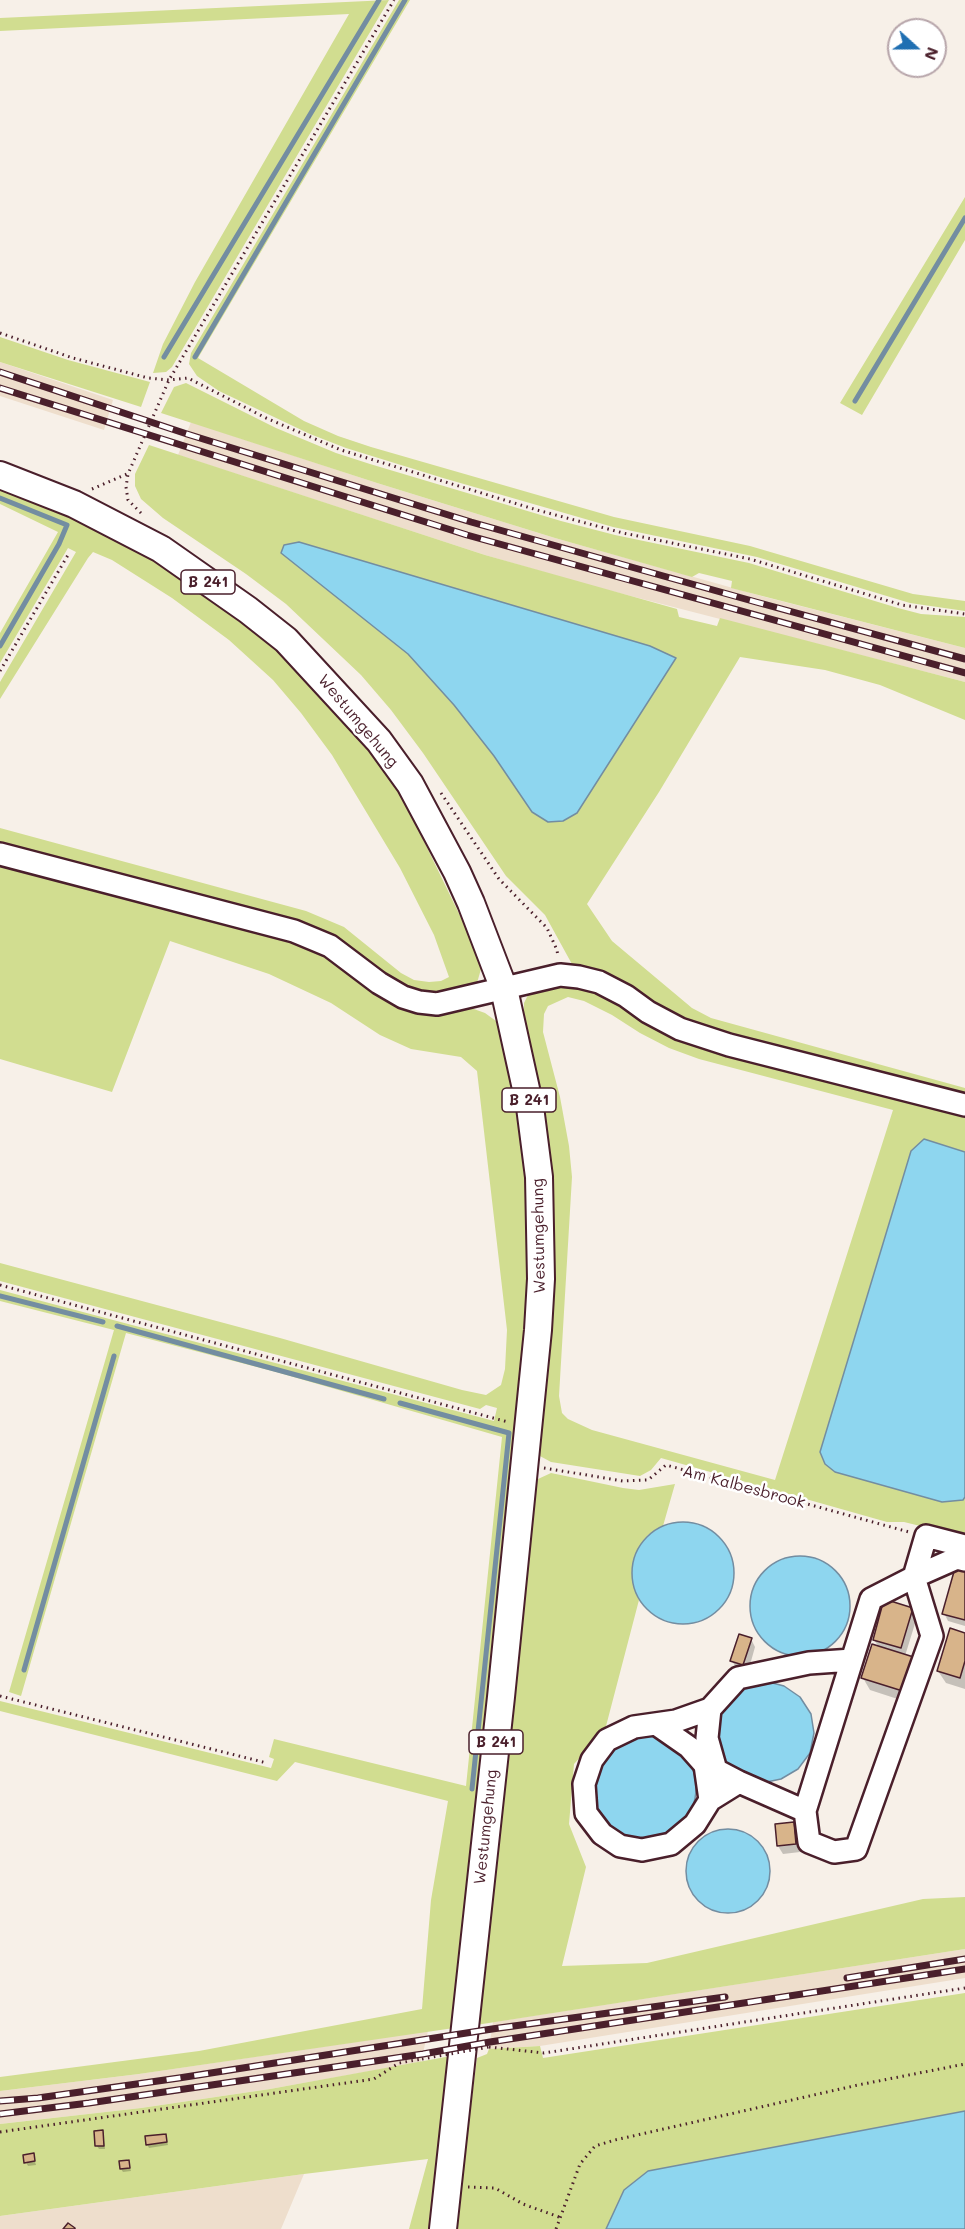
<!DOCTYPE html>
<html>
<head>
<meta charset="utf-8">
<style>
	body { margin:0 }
	#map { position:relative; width:965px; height:2229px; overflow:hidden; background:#f7f0e8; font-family:Mali,sans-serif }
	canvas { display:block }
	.north { position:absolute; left:887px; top:18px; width:60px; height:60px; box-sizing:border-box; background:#fff; border:2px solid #b7a5aa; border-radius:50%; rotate:111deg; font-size:16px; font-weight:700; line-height:24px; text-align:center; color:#4a1f2b }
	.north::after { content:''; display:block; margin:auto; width:21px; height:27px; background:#1f6fb2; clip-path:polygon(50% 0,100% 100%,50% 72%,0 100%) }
</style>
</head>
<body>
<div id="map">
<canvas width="965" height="2229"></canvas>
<div class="north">N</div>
</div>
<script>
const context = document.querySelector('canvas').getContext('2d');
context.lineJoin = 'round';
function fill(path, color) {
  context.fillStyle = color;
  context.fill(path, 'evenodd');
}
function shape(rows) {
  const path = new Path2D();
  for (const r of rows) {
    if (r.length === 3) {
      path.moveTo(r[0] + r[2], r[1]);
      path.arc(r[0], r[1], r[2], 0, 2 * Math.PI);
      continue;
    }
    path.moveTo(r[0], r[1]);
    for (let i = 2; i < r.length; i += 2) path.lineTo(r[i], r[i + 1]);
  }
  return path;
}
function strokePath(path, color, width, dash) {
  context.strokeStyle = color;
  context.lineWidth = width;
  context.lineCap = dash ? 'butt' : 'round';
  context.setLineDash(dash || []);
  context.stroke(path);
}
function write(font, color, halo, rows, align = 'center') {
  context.font = font + ' Mali,sans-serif';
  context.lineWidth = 5;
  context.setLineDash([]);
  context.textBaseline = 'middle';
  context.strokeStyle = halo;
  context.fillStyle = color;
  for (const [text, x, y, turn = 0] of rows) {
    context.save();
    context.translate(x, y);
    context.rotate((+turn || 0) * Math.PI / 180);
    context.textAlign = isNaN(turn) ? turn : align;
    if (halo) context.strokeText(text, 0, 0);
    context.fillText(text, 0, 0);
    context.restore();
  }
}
fill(shape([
	[0,362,113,400,104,430,0,396],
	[191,422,377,483,555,538,765,597,965,648,965,682,588,585,485,555,178,455],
	[965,1949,965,1978,540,2046,489,2049,493,2022],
	[428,2031,421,2062,270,2089,141,2108,0,2124,0,2091,139,2074],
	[304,2174,281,2229,0,2229,0,2216]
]), '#eedecc');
fill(shape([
	[389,0,172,367,166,372,153,373,163,344,195,282,349,14,0,31,0,18],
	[399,0,410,0,198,358,304,421,338,436,371,447,614,517,750,546,913,594,965,601,965,611,910,603,757,557,613,527,443,478,346,448,310,434,219,391,197,376,189,364,191,353],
	[965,197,965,240,862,415,840,403],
	[0,337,68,360,150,382,141,407,0,362],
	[186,383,276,428,336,453,370,464,561,521,615,535,749,563,898,608,921,614,965,617,965,648,731,588,732,581,699,573,692,577,555,538,377,483,161,413,174,387],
	[149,445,485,555,677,609,679,617,717,626,720,618,965,682,965,720,880,685,825,670,740,657,659,792,587,904,612,941,692,1008,711,1018,965,1088,965,1098,719,1034,667,1013,606,975,589,969,573,966,545,915,506,876,423,753,391,710,361,675,286,604,246,574,163,518,141,499,135,486,135,474],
	[0,486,66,513,162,563,254,629,312,680,385,768,403,798,464,924,481,969,477,983,471,987,444,995,409,992,332,937,0,846,0,828,306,911,344,927,401,973,414,980,429,982,441,981,449,977,434,935,400,868,332,755,301,713,273,680,229,640,172,598,112,560,93,552,88,558,0,699,0,682,76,552,68,548,0,663,0,633,58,532,0,504],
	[0,862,289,939,326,955,391,1002,407,1010,423,1013,471,1008,485,1013,496,1021,503,1044,519,1130,530,1228,530,1294,468,1899,463,1912,454,2028,139,2074,0,2091,0,2077,199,2051,422,2009,431,1900,448,1801,295,1762,277,1781,0,1711,0,1701,271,1768,274,1759,269,1757,274,1739,466,1786,502,1437,276,1372,126,1333,21,1696,9,1692,114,1330,0,1301,0,1290,494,1421,497,1408,486,1405,480,1409,0,1281,0,1263,280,1338,462,1390,486,1395,501,1385,505,1369,507,1330,477,1071,461,1057,411,1049,380,1035,331,1003,269,974,170,941,112,1092,0,1059],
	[557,983,603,993,965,1115,965,1537,904,1522,887,1522,661,1458,651,1470,640,1476,551,1462,538,1455,550,1160,544,1113,524,1013,524,1003,530,991],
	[568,997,584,1001,612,1015,640,1033,669,1048,699,1059,893,1110,775,1480,592,1430,568,1419,562,1413,559,1396,572,1177,569,1146,560,1097,543,1032,544,1014,548,1006],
	[551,1473,623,1488,639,1490,675,1484,663,1526,648,1535,638,1549,632,1566,633,1583,639,1600,605,1730,574,1764,569,1824,586,1867,562,1966,647,1963,923,1899,965,1897,965,1949,476,2025,532,1496,538,1479],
	[965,1993,965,2229,455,2229,477,2058,487,2054,489,2049,540,2046,543,2058],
	[451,2056,430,2229,409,2229,428,2159,304,2174,0,2216,0,2124,141,2108,270,2089]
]), '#d1dd90');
const water = shape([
	[299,542,650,646,676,658,577,813,563,821,548,822,532,812,494,756,454,705,408,654,281,553,284,545,299,542],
	[924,1139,965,1152,965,1497,963,1500,942,1502,835,1472,825,1464,820,1452,911,1151,924,1139],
	[683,1573,51],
	[800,1606,50],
	[765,1681,784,1686,800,1697,811,1714,814,1733,810,1753,798,1769,781,1779,762,1783,727,1767,716,1750,717,1711,745,1685,765,1681],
	[644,1788,52],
	[728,1871,42],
	[965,2111,965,2229,606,2229,624,2190,648,2171,965,2111]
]);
fill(water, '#8ed6ef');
strokePath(water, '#738da1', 1.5);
fill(shape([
	[965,1572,965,1626,948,1621,944,1613],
	[912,1609,917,1617,905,1656,916,1705,870,1690,863,1678,879,1647,874,1640],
	[965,1635,965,1689,946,1683,938,1671],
	[751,1639,755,1647,748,1672,737,1669,732,1661],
	[793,1823,798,1831,800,1852,783,1854,778,1846],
	[103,2132,105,2149,99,2149,97,2146],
	[165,2135,168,2145,149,2148,147,2144],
	[33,2155,36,2165,28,2166,26,2162],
	[128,2162,131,2171,123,2172,121,2169]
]), '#0003');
strokePath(shape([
	[164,357,379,0],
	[195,357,405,0],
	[855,401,965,218],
	[0,498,67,525,59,544,0,646],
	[0,1296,103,1322],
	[117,1326,384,1399],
	[400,1403,509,1433,472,1789],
	[24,1670,114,1356]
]), '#738da1', 5);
const building = shape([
	[955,1568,965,1571,965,1620,942,1614,955,1568],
	[884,1599,913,1608,901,1648,873,1640,884,1599],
	[950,1628,965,1633,965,1661,960,1678,937,1671,950,1628],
	[739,1634,752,1638,743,1665,730,1661,739,1634],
	[872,1644,920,1659,909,1693,861,1678,872,1644],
	[794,1822,796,1844,777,1846,775,1824,794,1822],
	[103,2130,104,2146,95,2146,94,2131,103,2130],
	[166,2134,167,2142,146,2145,145,2136,166,2134],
	[34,2153,35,2161,24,2163,23,2155,34,2153],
	[129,2160,130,2168,120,2169,119,2161,129,2160],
	[68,2223,75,2228,75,2229,63,2229,68,2223]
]);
fill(building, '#d8b48a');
strokePath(building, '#4a1f2b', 1.5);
const minor = shape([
	[0,854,294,931,330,946,379,983,403,997,419,1002,437,1004,560,975,579,977,599,982,626,996,648,1012,680,1029,729,1045,965,1105],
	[965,1546,926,1536,914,1577,871,1599,805,1811,809,1842,834,1852,856,1849,932,1636,914,1577,957,1558,965,1560],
	[710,1709,676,1721,634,1727,607,1740,592,1760,584,1784,586,1813,602,1834,620,1846,642,1850,671,1844,695,1824,710,1800,739,1782],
	[656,1724,689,1747,705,1765,710,1800],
	[805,1811,739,1782,716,1770,707,1738,710,1709,738,1678,809,1663,852,1660]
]);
const major = shape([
	[0,475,74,504,161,549,248,610,286,640,379,741,410,784,457,872,471,903,504,989,530,1107,539,1177,541,1279,538,1330,501,1697,443,2229]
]);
strokePath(minor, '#4a1f2b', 26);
strokePath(major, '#4a1f2b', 30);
strokePath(shape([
	[0,333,73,358,148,378,169,380,188,378,266,418,341,450,537,510,623,533,750,559,902,605,965,614],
	[92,489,127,474],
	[141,513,128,500,126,487,128,474,169,380,394,0],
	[0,671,68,555],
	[441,793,499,879,547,928,557,950,558,957],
	[0,1285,508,1422],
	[544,1468,623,1481,648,1480,666,1465,909,1532],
	[0,1696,267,1763],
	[489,2047,544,2053,965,1988],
	[0,2132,374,2079,399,2063,422,2059],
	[468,2187,495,2188,523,2204,559,2217],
	[556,2229,580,2164,595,2146,615,2140,858,2085,965,2064]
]), '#4a1f2b', 3, [1.5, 4.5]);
strokePath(minor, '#fff', 21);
strokePath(major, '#fff', 26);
const rail = shape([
	[0,372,187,434,471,522,756,602,965,659],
	[0,388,467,535,965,673],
	[847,1978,965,1959],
	[0,2101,38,2098,179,2078,492,2029,725,1997],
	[0,2114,89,2103,423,2054,490,2042,965,1969]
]);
strokePath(rail, '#4a1f2b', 7);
strokePath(rail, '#fff', 4.5, [14]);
strokePath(shape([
	[422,2059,489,2047]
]), '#4a1f2b', 3, [1.5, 4.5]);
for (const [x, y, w] of [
	[208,582,54],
	[529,1100,54],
	[496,1742,54]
]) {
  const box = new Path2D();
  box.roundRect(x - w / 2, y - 12, w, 24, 4.5);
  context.fillStyle = '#fff';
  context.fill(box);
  strokePath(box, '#4a1f2b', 1.5);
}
write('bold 15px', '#4a1f2b', null, [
	["B 241",208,582],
	["B 241",529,1100],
	["B 241",496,1742]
]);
write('16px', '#4a1f2b', '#fff', [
	["Westumgehung",358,721,50],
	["Westumgehung",539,1236,-91],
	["Am Kalbesbrook",744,1487,15],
	["Westumgehung",486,1827,-84]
]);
</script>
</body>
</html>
